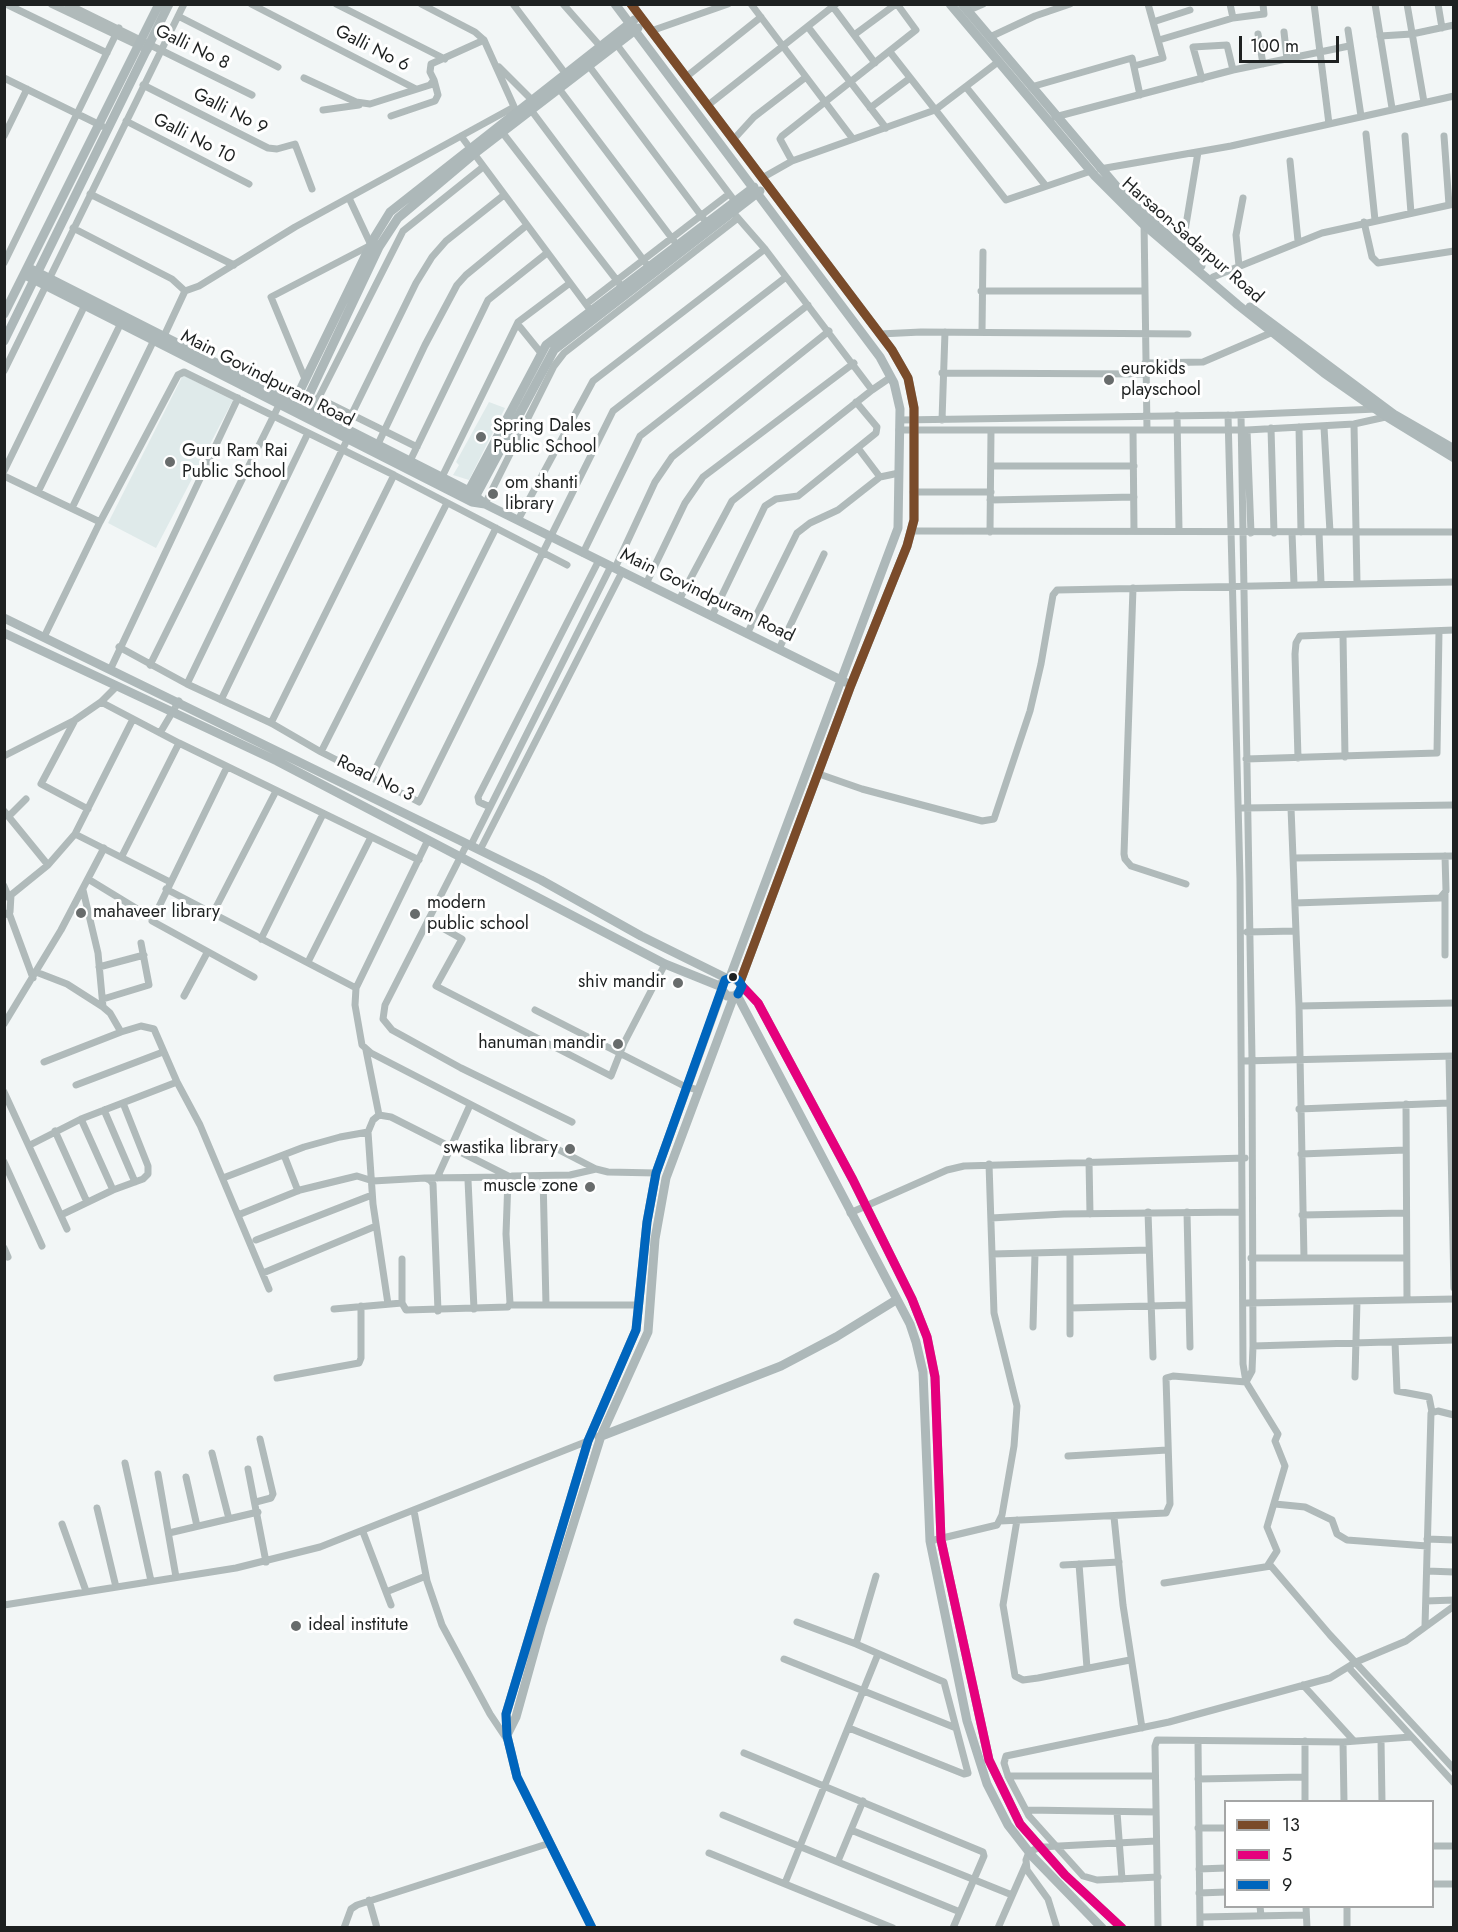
<!DOCTYPE html>
<html>
<head>
<meta charset="utf-8">
<style>
	body { margin:0 }
	#map { position:relative; width:1458px; height:1932px; overflow:hidden; background:#f2f6f6; font-family:Jost,sans-serif }
	canvas { display:block }
	.frame { position:absolute; inset:0; border:6px solid #1e2121; pointer-events:none }
	.legend { position:absolute; left:1224px; top:1800px; width:210px; height:108px; box-sizing:border-box; background:#fff; border:2px solid #a5a6a6; margin:0; padding:8px 10px; list-style:none; font-size:18px; color:#1e2121 }
	.legend li { display:flex; align-items:center; gap:12px; height:30px }
	.legend b { width:30px; border:2px solid #a5a6a6 }
	.scale { position:absolute; left:1239px; top:36px; width:100px; height:27px; box-sizing:border-box; border:3px solid #1e2121; border-top:0; padding-left:8px; font-size:18px; line-height:21px; white-space:nowrap; color:#1e2121; -webkit-text-stroke:4px #fff; paint-order:stroke }
</style>
</head>
<body>
<div id="map">
<canvas width="1458" height="1932"></canvas>
<div class="frame"></div>
<ul class="legend">
<li><b style="height:8px;background:#7a4b2a"></b>13</li>
<li><b style="height:8px;background:#e5007d"></b>5</li>
<li><b style="height:8px;background:#0065bd"></b>9</li>
</ul>
<div class="scale">100 m</div>
</div>
<script>
const context = document.querySelector('canvas').getContext('2d');
context.lineJoin = 'round';
function fill(path, color) {
  context.fillStyle = color;
  context.fill(path, 'evenodd');
}
function shape(rows) {
  const path = new Path2D();
  for (const r of rows) {
    path.moveTo(r[0], r[1]);
    for (let i = 2; i < r.length; i += 2) path.lineTo(r[i], r[i + 1]);
  }
  return path;
}
function strokePath(path, color, width, dash) {
  context.strokeStyle = color;
  context.lineWidth = width;
  context.lineCap = dash ? 'butt' : 'round';
  context.setLineDash(dash || []);
  context.stroke(path);
}
function write(font, color, halo, rows, align = 'center') {
  context.font = font + ' Jost,sans-serif';
  context.lineWidth = 6;
  context.setLineDash([]);
  context.textBaseline = 'middle';
  context.strokeStyle = halo;
  context.fillStyle = color;
  for (const [text, x, y, turn = 0] of rows) {
    context.save();
    context.translate(x, y);
    context.rotate((+turn || 0) * Math.PI / 180);
    context.textAlign = isNaN(turn) ? turn : align;
    if (halo) context.strokeText(text, 0, 0);
    context.fillText(text, 0, 0);
    context.restore();
  }
}
fill(shape([
	[183,375,233,400,156,548,108,523],
	[489,402,505,408,469,480,453,475,459,465,456,462]
]), '#dfeaea');
strokePath(shape([
	[6,4,107,53],
	[51,4,148,50],
	[67,4,252,95],
	[251,4,416,89],
	[336,4,445,59],
	[421,4,475,32,484,40,516,111],
	[513,4,565,73],
	[563,4,600,46],
	[751,4,853,139],
	[1230,4,1233,18],
	[1314,4,1329,124],
	[1375,4,1392,108],
	[1407,4,1424,102],
	[1438,4,1442,28],
	[833,7,875,63],
	[967,11,983,4],
	[178,16,278,67],
	[1153,22,1190,10],
	[808,27,886,128],
	[1348,30,1361,116],
	[651,31,728,4],
	[1284,32,1287,59],
	[1258,34,1263,64],
	[854,35,896,4],
	[1380,36,1412,34,1454,25],
	[990,37,1035,16,1070,4],
	[1159,40,1233,18,1264,14,1263,4],
	[614,41,737,204],
	[890,52,1006,200,1091,171],
	[589,66,706,222],
	[1134,66,1163,58,1148,4],
	[499,67,531,99],
	[686,77,761,17],
	[4,78,102,126],
	[304,78,356,102,370,104,430,85,434,80,430,72,431,64,484,40],
	[1202,79,1193,47,1227,45,1233,70],
	[143,85,268,148,277,149,295,144,312,189],
	[557,86,677,245],
	[966,87,1046,186],
	[1031,87,1132,58,1140,95],
	[707,106,836,4],
	[870,108,910,78],
	[323,110,359,105],
	[531,110,648,266],
	[391,116,435,101,438,95,434,80],
	[1055,117,1233,70,1349,46],
	[126,121,249,184],
	[502,132,622,287],
	[1366,134,1375,220],
	[4,136,27,89],
	[461,136,591,311],
	[1405,136,1411,213],
	[1444,136,1449,205],
	[733,140,754,117,806,77],
	[792,161,780,139,782,136,916,30,897,4],
	[1290,161,1298,241],
	[1100,169,1231,146,1454,96],
	[762,178,792,161,935,110,998,62],
	[90,194,234,265],
	[1144,221,1147,430],
	[1364,222,1372,257,1378,263,1454,251],
	[73,228,172,279,185,291],
	[1182,249,1198,152],
	[4,263,119,28],
	[1239,266,1236,235,1243,198],
	[1213,277,1322,233,1454,204],
	[981,291,1144,291],
	[586,304,729,194],
	[520,327,541,353],
	[982,332,983,252],
	[880,334,921,332,1188,334],
	[164,336,185,291,199,286,295,227,514,107],
	[1145,363,1203,362,1273,332],
	[4,371,184,4],
	[942,373,1146,374],
	[305,379,271,297,371,245,349,198],
	[872,390,891,377],
	[318,398,417,447],
	[312,411,403,231,483,167],
	[1177,415,1179,530],
	[1228,415,1240,879,1243,1364,1246,1382,1278,1434,1275,1441,1285,1466,1267,1527,1277,1551,1268,1565],
	[1241,415,1252,1058,1253,1346,1252,1371,1246,1382],
	[900,420,1235,415,1377,409],
	[942,420,945,332],
	[1354,424,1357,583],
	[1299,427,1301,532],
	[1324,427,1330,532],
	[345,428,416,283,432,257,446,241,504,195],
	[1271,428,1274,533],
	[899,430,1247,430,1354,424,1390,416],
	[1133,430,1134,531],
	[1247,430,1251,533],
	[378,444,425,345,457,285,466,275,527,225],
	[858,448,880,477],
	[410,461,488,300,547,253],
	[991,466,1134,466],
	[4,471,85,305],
	[4,476,100,522,178,375,184,372,394,475,567,565],
	[442,477,518,322,570,283],
	[38,492,121,323],
	[913,492,991,492],
	[990,500,1134,497],
	[485,504,554,366,564,353,738,218],
	[72,508,154,340],
	[518,520,593,381,765,249],
	[912,531,1454,532],
	[990,532,991,430],
	[1319,532,1321,583],
	[1292,533,1294,584],
	[583,553,640,436,808,305],
	[615,568,655,482,672,457,829,331],
	[646,584,685,503,703,477,854,363],
	[1133,588,1124,854,1125,859,1131,866,1186,884],
	[679,600,732,501,872,390,765,249,731,210],
	[712,616,765,506,776,499,798,496,876,433,877,427,856,402],
	[747,634,797,533,810,523,838,510,880,477,899,473],
	[1343,635,1345,757],
	[44,637,100,522],
	[119,647,187,684,271,723,321,752,419,802,613,411,786,277],
	[779,649,824,554],
	[150,665,281,401],
	[111,668,238,398],
	[187,684,308,433],
	[221,700,348,438],
	[101,702,179,743],
	[75,720,41,784,88,809],
	[271,723,394,475],
	[160,733,179,701],
	[321,752,447,503],
	[4,756,75,720,101,702,117,686],
	[1298,758,1295,654,1296,643,1300,636,1454,630],
	[1246,759,1437,753,1439,631],
	[227,767,152,921,254,977],
	[819,774,862,789,982,821,994,819,1030,711,1041,664,1053,595,1057,590,1454,582],
	[372,776,496,528],
	[490,807,479,802,478,797,599,560],
	[1243,808,1454,805],
	[1291,808,1299,1006,1304,1258],
	[4,811,48,865],
	[9,816,26,799],
	[75,834,170,882],
	[428,840,356,988,355,1005,362,1045,371,1053,596,1169,608,1172,656,1173],
	[467,844,385,1005,383,1019,392,1030,461,1068,572,1122],
	[471,845,611,566],
	[480,850,622,572],
	[122,856,179,743,419,860],
	[1293,858,1454,856],
	[88,879,152,918],
	[4,886,9,898],
	[166,889,356,988],
	[83,890,98,953,103,1007,110,1013,121,1032,141,1026,154,1029,177,1082,200,1125,269,1289],
	[1295,903,1440,898,1446,891,1445,856],
	[9,913,33,978],
	[4,915,10,912,11,895,48,865,75,834,133,719],
	[212,915,276,791],
	[428,920,462,939,436,986,611,1076,624,1043,665,964],
	[1247,932,1295,931],
	[261,939,323,814],
	[1445,955,1445,894],
	[308,962,371,837],
	[99,967,144,955],
	[36,972,67,984,103,1007],
	[184,996,207,953],
	[103,999,149,985,141,943],
	[1299,1006,1454,1003],
	[535,1010,686,1087,699,1090],
	[4,1024,61,930,104,848],
	[366,1050,379,1115],
	[1449,1057,1454,1288],
	[1242,1061,1454,1056],
	[44,1062,121,1032],
	[76,1085,163,1052],
	[4,1092,67,1229],
	[1406,1104,1407,1300],
	[1299,1109,1449,1103],
	[104,1110,135,1182],
	[81,1119,113,1190],
	[55,1131,87,1202],
	[30,1145,81,1119,177,1082],
	[1301,1154,1405,1150],
	[284,1155,298,1191],
	[1089,1161,1090,1214],
	[4,1162,42,1246],
	[543,1176,546,1305],
	[223,1178,304,1147,340,1137,368,1132],
	[425,1178,507,1177],
	[437,1178,470,1105],
	[468,1180,474,1309],
	[1148,1212,1153,1357],
	[1187,1212,1190,1347],
	[850,1213,947,1170,964,1166,1245,1158],
	[61,1215,113,1190,143,1179,148,1174,148,1166,123,1103],
	[238,1215,300,1190,357,1176,373,1181,425,1178,430,1180,433,1184,438,1311],
	[1302,1215,1405,1213],
	[991,1218,1064,1214,1241,1212],
	[256,1240,372,1195],
	[4,1248,8,1257],
	[992,1254,1149,1250],
	[1251,1258,1405,1258],
	[402,1259,402,1303,406,1310,508,1307,510,1303,506,1234,508,1179,512,1176,570,1175,596,1169],
	[263,1273,376,1226],
	[1247,1303,1454,1299],
	[388,1304,373,1204,368,1132,373,1120,379,1115,391,1117,510,1177],
	[509,1305,638,1305],
	[1070,1308,1189,1305],
	[334,1309,402,1303],
	[1033,1327,1035,1253],
	[1070,1334,1070,1253],
	[1395,1342,1397,1391,1429,1397,1432,1412],
	[1253,1346,1454,1340],
	[1355,1377,1357,1301],
	[277,1378,359,1363,361,1358,361,1306],
	[212,1453,229,1519],
	[1068,1456,1167,1450],
	[125,1463,151,1581],
	[248,1469,266,1562],
	[158,1474,176,1577],
	[186,1477,197,1526],
	[256,1502,271,1498,273,1494,260,1439],
	[1275,1504,1305,1507,1332,1520,1337,1534,1347,1540,1427,1546],
	[97,1508,116,1587],
	[414,1511,427,1581,442,1625,490,1714,508,1741],
	[1114,1517,1123,1605,1142,1728],
	[1017,1520,1003,1605,1015,1676,1023,1680,1038,1678,1130,1660],
	[1000,1521,1166,1513,1170,1504,1166,1378,1173,1376,1246,1382],
	[62,1524,86,1591],
	[363,1532,391,1605],
	[169,1533,258,1512],
	[1427,1539,1454,1540],
	[930,1541,997,1525,1002,1515,1014,1446,1017,1406,994,1313,989,1164],
	[1079,1564,1087,1668],
	[1063,1565,1119,1562],
	[1427,1571,1454,1572],
	[1164,1583,1271,1566,1330,1635,1454,1769],
	[386,1592,426,1576],
	[1426,1601,1454,1600],
	[4,1605,236,1568,320,1547,588,1441],
	[797,1622,856,1644,944,1682,968,1773,964,1774,849,1728],
	[1425,1626,1431,1413,1438,1411,1454,1415],
	[856,1644,876,1576],
	[784,1659,956,1728],
	[1349,1668,1454,1783],
	[1303,1685,1354,1741],
	[1381,1740,1382,1802],
	[1198,1741,1200,1928],
	[1343,1742,1344,1802],
	[744,1753,983,1852,984,1856,953,1928],
	[1008,1776,1155,1776],
	[1198,1779,1304,1777],
	[1305,1802,1305,1741],
	[1026,1810,1156,1812],
	[1117,1812,1122,1879],
	[723,1815,960,1912],
	[1198,1828,1226,1828],
	[851,1830,1012,1895],
	[1432,1846,1454,1846],
	[709,1853,893,1928],
	[838,1861,863,1801],
	[1199,1869,1226,1868],
	[1158,1877,1097,1880,1083,1876,1029,1816,1008,1776,1004,1763,1006,1756,1169,1722,1330,1678,1356,1662,1406,1641,1454,1606],
	[785,1883,878,1654],
	[1432,1884,1454,1884],
	[1199,1893,1226,1892],
	[369,1900,377,1928],
	[1260,1906,1261,1916],
	[1306,1906,1307,1928],
	[1347,1906,1347,1928],
	[1200,1917,1306,1915],
	[344,1928,351,1909,357,1905,550,1843],
	[998,1928,1026,1864],
	[1057,1928,1048,1899,1027,1870,1026,1860,1029,1852,1040,1847,1156,1841],
	[1158,1928,1155,1746,1157,1740,1343,1742,1411,1737]
]), '#b0baba', 7);
strokePath(shape([
	[615,4,880,357,894,383,900,409,898,528,730,977],
	[631,4,892,350,908,378,914,408,914,520,907,546,851,685,740,982],
	[950,4,1095,176,1142,223,1238,305,1324,373,1387,417,1454,458],
	[962,4,1122,193,1201,266],
	[29,268,469,491,485,504,845,682],
	[25,275,472,502,485,504],
	[1250,307,1395,415,1454,449],
	[4,314,159,4],
	[4,341,169,4],
	[291,409,374,238,390,212,634,20],
	[300,414,379,247,398,218,474,154,638,28],
	[467,494,546,345,754,187],
	[474,499,554,350,760,191],
	[4,618,541,880,641,936,726,978],
	[4,633,277,761,665,964,722,987],
	[742,986,758,1003,853,1180,912,1299,927,1337,935,1377,941,1540,989,1760,1020,1824,1065,1875,1122,1928],
	[737,995,910,1324,916,1342,923,1372,930,1541,967,1721,987,1784,1008,1825,1033,1857,1102,1928],
	[599,1437,781,1366,836,1337,896,1300],
	[507,1735,516,1717,541,1627,601,1436,648,1332,655,1239,666,1178,734,996],
	[592,1928,517,1777,507,1736,506,1714,588,1441,636,1330,647,1222,656,1173,722,990,722,983,726,978,733,977,741,984,740,992,734,996,727,996,722,990]
]), '#adb8b9', 9);
strokePath(shape([
	[631,4,892,350,908,378,914,408,914,520,907,546,851,685,740,982]
]), '#7a4b2a', 9);
strokePath(shape([
	[742,986,758,1003,853,1180,912,1299,927,1337,935,1377,941,1540,989,1760,1020,1824,1065,1875,1122,1928]
]), '#e5007d', 9);
strokePath(shape([
	[592,1928,517,1777,507,1736,506,1714,588,1441,636,1330,647,1222,656,1173,725,980,733,977,738,980,742,986,738,994]
]), '#0065bd', 9);
for (const [x, y, r, color] of [
	[1109,380,6,"#686c6c"],
	[481,437,6,"#686c6c"],
	[170,462,6,"#686c6c"],
	[493,494,6,"#686c6c"],
	[81,913,6,"#686c6c"],
	[415,914,6,"#686c6c"],
	[733,977,5,"#1e2121"],
	[678,983,6,"#686c6c"],
	[618,1044,6,"#686c6c"],
	[570,1149,6,"#686c6c"],
	[590,1187,6,"#686c6c"],
	[296,1626,6,"#686c6c"]
]) {
  const dot = new Path2D();
  dot.arc(x, y, r, 0, 2 * Math.PI);
  context.fillStyle = color;
  context.fill(dot);
  strokePath(dot, '#fff', 2);
}
write('18px', '#1e2121', '#fff', [
	["Galli No 8",192,48,26],
	["Galli No 6",372,49,27],
	["Galli No 9",230,112,27],
	["Galli No 10",194,139,27],
	["Harsaon-Sadarpur Road",1192,241,41],
	["Main Govindpuram Road",267,379,27],
	["Main Govindpuram Road",707,596,26],
	["Road No 3",375,779,26]
]);
write('18px', '#1e2121', '#fff', [
	["eurokids",1121,370],
	["playschool",1121,391],
	["Spring Dales",493,427],
	["Public School",493,448],
	["Guru Ram Rai",182,452],
	["Public School",182,473],
	["om shanti",505,484],
	["library",505,505],
	["modern",427,904],
	["public school",427,925],
	["mahaveer library",93,913],
	["shiv mandir",666,983,"right"],
	["hanuman mandir",606,1044,"right"],
	["swastika library",558,1149,"right"],
	["muscle zone",578,1187,"right"],
	["ideal institute",308,1626]
], 'left');
</script>
</body>
</html>
